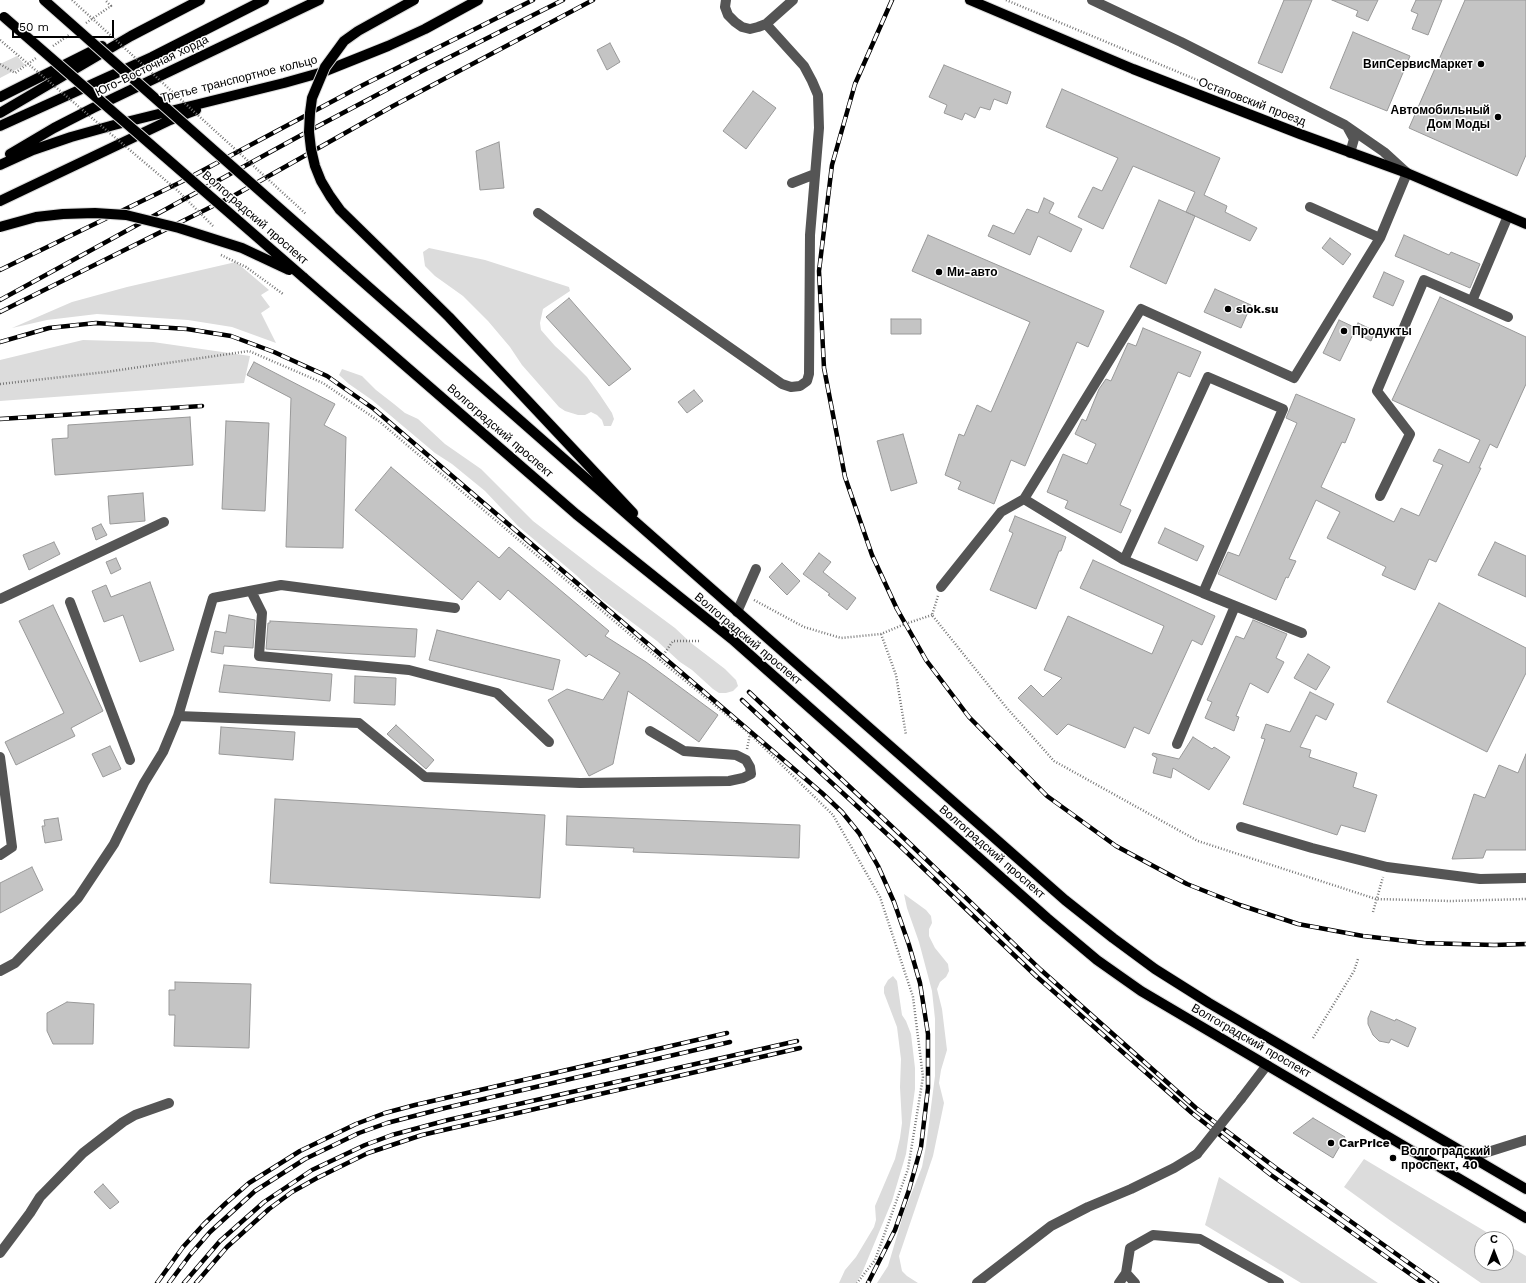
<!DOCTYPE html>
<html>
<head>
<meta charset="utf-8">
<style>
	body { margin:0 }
	#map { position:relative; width:1526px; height:1283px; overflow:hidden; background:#fff; font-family:"Work Sans",sans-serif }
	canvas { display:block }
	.north { position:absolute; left:1474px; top:1231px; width:40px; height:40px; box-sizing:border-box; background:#fff; border:1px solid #999; border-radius:50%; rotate:0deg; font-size:11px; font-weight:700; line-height:16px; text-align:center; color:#000 }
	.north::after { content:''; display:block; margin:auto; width:14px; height:18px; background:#000; clip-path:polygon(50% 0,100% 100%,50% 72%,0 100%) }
	.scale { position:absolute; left:12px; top:20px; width:102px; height:18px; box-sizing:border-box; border:2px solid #000; border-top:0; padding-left:5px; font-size:12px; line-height:14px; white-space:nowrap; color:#000; -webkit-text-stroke:3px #fff; paint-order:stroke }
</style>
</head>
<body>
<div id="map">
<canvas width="1526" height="1283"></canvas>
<div class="north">С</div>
<div class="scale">50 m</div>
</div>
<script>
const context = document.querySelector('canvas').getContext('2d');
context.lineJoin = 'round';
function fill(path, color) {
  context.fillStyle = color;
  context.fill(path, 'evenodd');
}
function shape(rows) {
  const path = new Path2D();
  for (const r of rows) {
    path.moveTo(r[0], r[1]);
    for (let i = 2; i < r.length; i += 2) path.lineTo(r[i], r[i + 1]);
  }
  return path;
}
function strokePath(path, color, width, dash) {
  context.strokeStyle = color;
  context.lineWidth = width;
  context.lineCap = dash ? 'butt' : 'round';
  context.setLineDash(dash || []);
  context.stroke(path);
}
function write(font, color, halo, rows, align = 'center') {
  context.font = font + ' "Work Sans",sans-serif';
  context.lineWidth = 3;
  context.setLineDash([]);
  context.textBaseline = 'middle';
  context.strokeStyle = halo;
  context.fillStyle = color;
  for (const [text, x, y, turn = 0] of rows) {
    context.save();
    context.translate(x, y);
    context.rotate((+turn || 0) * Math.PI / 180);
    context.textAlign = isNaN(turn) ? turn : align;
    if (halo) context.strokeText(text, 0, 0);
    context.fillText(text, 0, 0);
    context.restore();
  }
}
fill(shape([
	[17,56,25,65,0,78,0,64],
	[429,248,485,260,569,287,570,291,543,309,540,323,541,330,555,346,566,356,587,377,600,395,612,413,614,419,611,426,604,426,602,420,597,415,591,412,585,415,578,415,565,411,559,407,522,365,510,347,488,321,463,296,435,276,425,266,423,252],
	[236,262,269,290,261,295,270,307,261,313,276,343,232,327,188,320,97,314,47,320,12,328,72,302,127,287],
	[83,340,153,342,250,356,244,383,0,401,0,360],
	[342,369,362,376,376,390,394,404,405,413,418,419,445,444,481,469,533,521,598,571,675,628,691,643,725,669,736,680,738,686,733,691,726,693,719,693,713,689,692,670,680,662,657,641,601,599,576,575,518,526,485,491,452,464,435,453,372,400,349,384,339,375],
	[904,894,926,910,931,916,932,923,929,929,929,936,935,948,948,964,949,971,946,977,940,982,937,989,942,1009,947,1050,941,1070,939,1083,944,1103,933,1156,899,1256,902,1271,907,1276,918,1283,877,1283,888,1266,904,1212,922,1167,926,1146,935,1076,935,1019,932,991,919,942,907,908],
	[893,976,897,981,902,1015,906,1021,911,1034,915,1068,915,1089,906,1154,892,1201,862,1273,856,1283,839,1283,845,1270,856,1257,874,1227,876,1220,875,1206,895,1159,900,1138,902,1123,900,1087,901,1059,897,1027,884,993,884,987,888,980],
	[1364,1159,1498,1239,1482,1239,1482,1263,1506,1263,1506,1244,1526,1256,1526,1283,1481,1283,1391,1221,1344,1187],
	[1219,1177,1378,1283,1301,1283,1205,1225]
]), '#dcdcdc');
const building = shape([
	[1284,0,1312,0,1282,73,1258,63,1284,0],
	[1332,0,1378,0,1368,21,1356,16,1358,11,1332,0],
	[1416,0,1442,0,1428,35,1412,29,1418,14,1411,11,1416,0],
	[1465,0,1526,0,1526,155,1517,176,1409,128,1465,0],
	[1353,32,1410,56,1387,111,1330,88,1353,32],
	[610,43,620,62,607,70,597,50,610,43],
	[944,65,1011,92,1007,104,994,99,990,110,980,107,975,118,965,113,962,120,944,113,947,105,929,97,944,65],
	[1062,89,1220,158,1204,195,1227,206,1225,212,1257,228,1250,241,1186,212,1195,192,1133,166,1103,229,1078,217,1093,187,1102,191,1118,158,1046,127,1062,89],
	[753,91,776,108,746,149,723,131,753,91],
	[499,142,504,188,480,190,476,151,499,142],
	[1044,198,1054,203,1049,213,1082,229,1071,252,1038,236,1030,255,988,236,993,225,1014,234,1027,209,1038,213,1044,198],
	[1159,200,1195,216,1166,284,1130,267,1159,200],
	[928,235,1104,311,1088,347,1077,342,1025,466,1011,460,994,504,958,489,961,482,945,475,959,434,964,436,977,405,991,412,1030,322,912,271,928,235],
	[1404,235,1449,255,1451,252,1480,264,1470,288,1395,256,1404,235],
	[1330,238,1351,254,1343,265,1322,248,1330,238],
	[1384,272,1404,281,1393,306,1373,297,1384,272],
	[1215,289,1251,305,1241,328,1204,312,1215,289],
	[1440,297,1526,337,1526,384,1497,448,1490,444,1479,468,1481,468,1436,562,1429,559,1415,590,1382,575,1386,567,1327,538,1340,512,1316,500,1289,559,1296,561,1288,578,1286,577,1276,600,1218,574,1228,552,1239,556,1297,423,1286,418,1296,394,1355,419,1345,443,1342,442,1321,487,1394,522,1401,508,1419,516,1443,465,1433,461,1439,449,1469,463,1480,440,1392,400,1440,297],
	[569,298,631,369,609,386,546,317,569,298],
	[891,319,921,319,921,334,891,334,891,319],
	[1339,320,1356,328,1340,361,1323,353,1339,320],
	[1358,323,1375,331,1371,341,1354,332,1358,323],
	[1143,328,1201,352,1190,377,1178,372,1120,505,1131,510,1121,533,1065,508,1068,501,1047,492,1063,454,1087,464,1096,444,1075,434,1082,419,1086,421,1099,389,1106,379,1111,381,1128,343,1136,346,1143,328],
	[254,362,335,404,324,425,346,437,343,548,286,547,291,398,247,375,254,362],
	[694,390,703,401,687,413,678,402,694,390],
	[190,417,193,465,55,475,52,439,68,438,68,425,190,417],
	[226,421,269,423,265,511,222,509,226,421],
	[903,434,917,483,891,491,877,441,903,434],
	[391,467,499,558,509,547,609,631,605,636,646,662,718,715,699,742,628,691,613,764,589,776,548,700,567,689,603,700,620,673,589,654,586,657,508,590,500,600,478,581,462,600,355,510,391,467],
	[143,493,145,521,110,524,108,496,143,493],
	[1015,516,1066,537,1061,551,1059,551,1036,609,990,590,1013,533,1009,531,1015,516],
	[101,524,107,535,96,540,92,528,101,524],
	[1165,528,1204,546,1197,561,1158,543,1165,528],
	[54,542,60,554,29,570,23,555,54,542],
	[1495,542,1526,556,1526,597,1478,575,1495,542],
	[819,553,831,562,823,572,856,598,847,610,828,595,830,594,803,574,819,553],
	[116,558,121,569,111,574,106,562,116,558],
	[1093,560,1215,616,1202,645,1192,640,1149,734,1134,727,1125,748,1068,724,1057,735,1018,698,1031,685,1043,697,1062,678,1044,670,1068,616,1152,654,1164,626,1080,588,1093,560],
	[782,563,800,581,787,595,769,577,782,563],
	[150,582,174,650,140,662,123,615,104,622,92,591,106,585,111,597,150,582],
	[1439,603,1526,648,1526,673,1487,752,1387,702,1439,603],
	[53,605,103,711,71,728,75,736,16,765,5,742,64,713,19,621,53,605],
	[229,615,255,620,253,648,224,646,223,654,211,652,215,631,226,633,229,615],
	[1253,620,1287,634,1276,658,1284,662,1268,693,1250,683,1236,716,1239,717,1234,731,1205,718,1212,702,1207,700,1236,636,1244,639,1253,620],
	[270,621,417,629,415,657,266,649,268,623,270,623,270,621],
	[437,630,560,660,553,690,429,660,437,630],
	[1308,654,1330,667,1316,690,1294,678,1308,654],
	[224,665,332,674,330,701,219,692,224,665],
	[355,676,396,678,395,705,354,703,355,676],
	[1310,692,1334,704,1326,720,1316,715,1300,747,1311,750,1309,757,1357,773,1353,787,1377,795,1365,832,1341,825,1337,835,1243,804,1265,739,1261,738,1266,724,1290,732,1310,692],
	[396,725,434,760,426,769,387,734,396,725],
	[221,727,295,732,293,760,219,754,221,727],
	[1193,737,1212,749,1214,747,1230,757,1209,790,1173,768,1171,778,1153,773,1157,758,1152,755,1153,753,1179,759,1193,737],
	[110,746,121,769,103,777,92,754,110,746],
	[1526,754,1526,850,1486,850,1483,858,1452,859,1474,794,1485,798,1499,765,1518,773,1526,754],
	[275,799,545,815,540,898,270,883,275,799],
	[567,816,800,825,799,858,633,852,634,848,566,845,567,816],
	[58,818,62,840,45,843,42,826,45,826,44,820,58,818],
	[32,867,43,890,0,913,0,883,32,867],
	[175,982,251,984,249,1048,174,1046,175,1015,169,1015,169,990,175,990,175,982],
	[67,1002,94,1004,93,1044,53,1044,47,1031,47,1013,67,1002],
	[1371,1011,1395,1021,1396,1019,1416,1028,1408,1047,1391,1039,1389,1043,1379,1041,1373,1035,1368,1024,1368,1018,1371,1011],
	[1313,1118,1345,1137,1333,1158,1293,1133,1313,1118],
	[103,1184,119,1202,110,1209,94,1192,103,1184]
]);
fill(building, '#c4c4c4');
strokePath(building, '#999', 1);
const major = shape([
	[970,0,1133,69,1300,134,1407,173,1526,224],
	[0,97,102,46],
	[0,113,131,36,200,0],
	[0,126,152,57,264,0],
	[10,154,54,128,93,108,319,0],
	[0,165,33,150,71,137,114,125,284,83,323,72,388,46,425,29,478,0],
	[0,201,170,120,196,110],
	[387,256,449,317,633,513],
	[346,267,1065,900,1113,938,1155,969,1209,1003,1526,1189],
	[303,277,576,514,732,639,1047,918,1097,960,1141,991,1526,1218]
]);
strokePath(major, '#dbdbdb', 12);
strokePath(shape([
	[1006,0,1202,82],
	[86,23,111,6,105,0],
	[53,46,69,35],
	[0,64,15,73,36,58],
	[221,255,246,267,283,294],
	[0,384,106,372,249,351,323,383,380,422,660,660,750,734,833,815,880,897,913,997,923,1077,908,1169,875,1260,857,1283],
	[938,596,932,615,1006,707,1054,761,1198,841,1376,899,1450,901,1526,899],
	[754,600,804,627,841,638,881,634,905,624,932,615],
	[881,634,896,675,906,735],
	[660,660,673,641,701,641],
	[747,749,750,734],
	[1373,912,1383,877],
	[1313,1038,1354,971,1358,959]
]), '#777', 2.5, [1, 2]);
strokePath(shape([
	[726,0,725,7,728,15,735,22,742,27,750,29,758,27,766,24,793,0],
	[1348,128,1354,139,1350,153],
	[792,183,815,174],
	[1310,207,1380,238],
	[538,213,782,384,791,387,800,386,807,381,809,374,810,235,819,128,818,95,812,81,804,66,766,24],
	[1472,301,1508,317],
	[1208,377,1283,409,1203,593,1124,560,1208,377],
	[1380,496,1410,434,1377,391,1424,280,1472,301,1508,216],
	[1024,499,1124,560],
	[941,587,1001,512,1024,499,1141,309,1294,378,1380,238,1407,173,1384,152,1345,125,1181,42,1092,0],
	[251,591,262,613,259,656,409,670,497,693,549,742],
	[1203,593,1302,633],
	[0,599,164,522],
	[70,602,130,760],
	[737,612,756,569],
	[178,716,359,723,425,777,580,783,729,781,743,778,751,774,750,767,746,760,736,755,684,751,650,731],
	[1177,744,1235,606],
	[0,757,12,847,0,855],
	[1241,827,1312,848,1387,867,1480,879,1526,878],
	[0,971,15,963,78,898,114,844,144,783,163,752,178,716,213,598,281,585,455,608],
	[1241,1099,1267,1065],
	[1472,1157,1526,1140],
	[0,1253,30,1213,40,1197,83,1153,123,1122,135,1115,169,1103],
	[977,1283,1051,1226,1088,1207,1131,1189,1174,1168,1197,1154],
	[1119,1283,1126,1273],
	[1135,1283,1126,1273,1130,1248,1153,1235,1200,1239,1279,1283]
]), '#555', 10);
strokePath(major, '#000', 10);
const rail = shape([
	[892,0,855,84,832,165,819,271,824,368,845,477,872,555,897,609,926,660,969,717,1047,796,1116,846,1187,884,1240,905,1298,924,1363,936,1424,943,1494,945,1526,944],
	[0,270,181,182,363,85,533,0],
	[0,300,305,133,422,71,563,0],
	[0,312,235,195,393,106,593,0],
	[0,342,49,328,96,323,187,329,231,336,274,352,327,376,374,409,822,793,842,812,859,833,878,866,894,902,909,945,920,983,928,1034,928,1088,921,1147,909,1190,895,1230,868,1283],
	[0,419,202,406],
	[749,692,904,838,1041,970,1196,1108,1276,1168,1437,1283],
	[742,700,899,845,1036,976,1192,1113,1271,1175,1423,1283],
	[157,1283,183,1247,204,1224,226,1203,249,1183,300,1151,356,1124,385,1113,415,1105,727,1033],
	[169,1283,190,1255,210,1232,255,1191,305,1159,359,1133,387,1123,445,1108,730,1042],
	[184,1283,220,1241,264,1202,312,1170,365,1145,392,1135,448,1120,797,1041],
	[196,1283,227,1247,269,1209,292,1192,317,1178,368,1153,422,1135,800,1048]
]);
strokePath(rail, '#000', 4.5);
strokePath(rail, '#fff', 3, [9]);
const majorBridge = shape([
	[44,0,346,267],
	[4,17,303,277],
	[0,227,36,217,63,214,95,213,126,215,179,228,242,248,289,270],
	[387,256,340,210,330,196,321,181,315,166,311,149,309,132,310,113,312,98,325,67,344,41,358,31,414,0]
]);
strokePath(majorBridge, '#dbdbdb', 12, []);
strokePath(shape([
	[72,0,306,214],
	[0,40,177,190,213,226]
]), '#777', 2.5, [1, 2]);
strokePath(shape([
	[1197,1154,1241,1099]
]), '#555', 10);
strokePath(majorBridge, '#000', 10);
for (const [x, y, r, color] of [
	[1481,64,4,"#000"],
	[1498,117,4,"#000"],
	[939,272,4,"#000"],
	[1228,309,4,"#000"],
	[1344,331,4,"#000"],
	[1331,1143,4,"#000"],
	[1393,1158,4,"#000"]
]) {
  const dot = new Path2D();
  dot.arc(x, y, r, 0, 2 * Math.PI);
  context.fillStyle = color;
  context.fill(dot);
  strokePath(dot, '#fff', 1.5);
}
write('bold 12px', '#000', '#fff', [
	["ВипСервисМаркет",1473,64,"right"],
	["Автомобильный",1490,110,"right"],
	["Дом Моды",1490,124,"right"],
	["Ми-авто",947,272],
	["slok.su",1236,309],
	["Продукты",1352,331],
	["CarPrice",1339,1143],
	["Волгоградский",1401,1151],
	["проспект, 40",1401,1165]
], 'left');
write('12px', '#000', '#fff', [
	["Юго-Восточная хорда",152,66,-26],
	["Третье транспортное кольцо",239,79,-14],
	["Остаповский проезд",1252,102,21],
	["Волгоградский проспект",255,218,41],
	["Волгоградский проспект",500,431,41],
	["Волгоградский проспект",748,639,40],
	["Волгоградский проспект",992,852,41],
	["Волгоградский проспект",1251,1041,30]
]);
</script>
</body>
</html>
